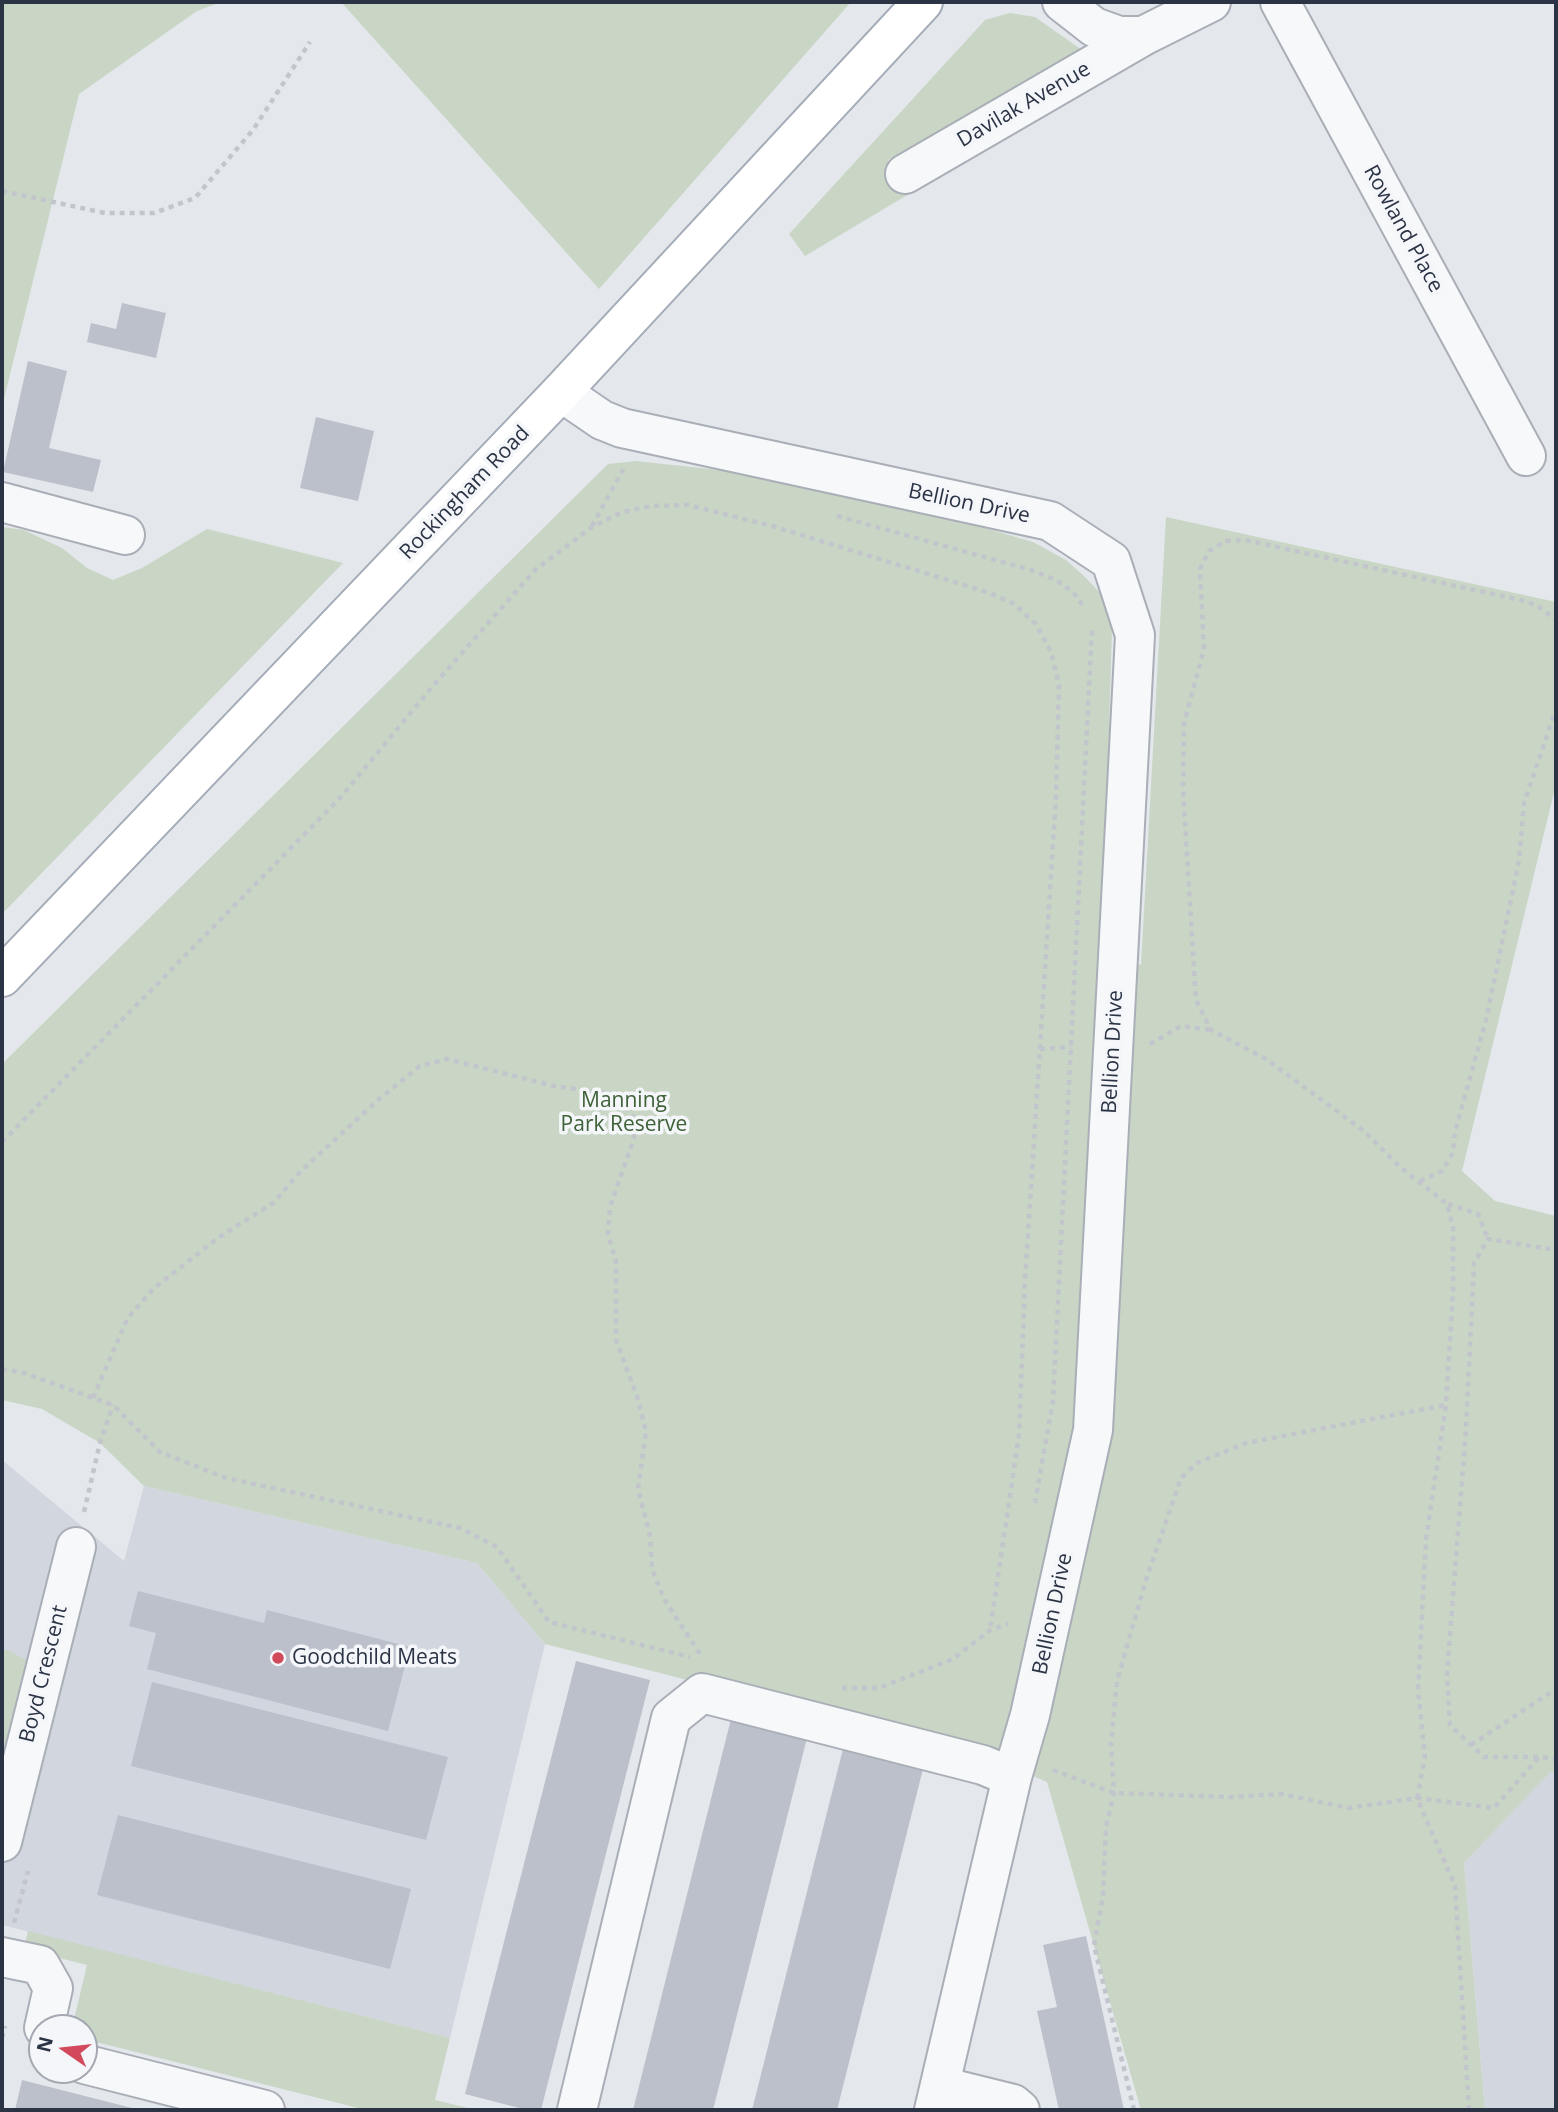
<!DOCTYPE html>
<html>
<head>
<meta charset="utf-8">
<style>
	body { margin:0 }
	#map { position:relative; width:1558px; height:2112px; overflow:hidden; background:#e4e7ec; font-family:"Open Sans",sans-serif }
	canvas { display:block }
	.frame { position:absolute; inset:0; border:4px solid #2b3445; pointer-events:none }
	.north { position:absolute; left:28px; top:2014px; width:70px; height:70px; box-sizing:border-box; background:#f4f6f9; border:2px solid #a4a8b1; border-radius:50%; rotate:284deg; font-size:19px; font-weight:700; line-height:28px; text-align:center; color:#2b3445 }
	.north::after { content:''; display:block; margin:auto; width:24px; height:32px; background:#d1495b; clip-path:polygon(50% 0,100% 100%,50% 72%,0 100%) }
</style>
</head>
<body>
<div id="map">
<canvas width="1558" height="2112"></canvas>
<div class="frame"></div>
<div class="north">N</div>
</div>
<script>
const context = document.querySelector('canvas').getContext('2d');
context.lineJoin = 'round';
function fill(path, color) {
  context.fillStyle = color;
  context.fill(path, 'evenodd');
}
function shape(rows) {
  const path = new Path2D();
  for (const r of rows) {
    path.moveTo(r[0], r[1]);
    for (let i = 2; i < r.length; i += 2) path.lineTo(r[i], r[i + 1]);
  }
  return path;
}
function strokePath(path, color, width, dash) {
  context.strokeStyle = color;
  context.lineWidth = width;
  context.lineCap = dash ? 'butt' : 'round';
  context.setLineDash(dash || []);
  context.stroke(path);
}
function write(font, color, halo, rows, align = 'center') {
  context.font = font + ' "Open Sans",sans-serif';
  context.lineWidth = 7;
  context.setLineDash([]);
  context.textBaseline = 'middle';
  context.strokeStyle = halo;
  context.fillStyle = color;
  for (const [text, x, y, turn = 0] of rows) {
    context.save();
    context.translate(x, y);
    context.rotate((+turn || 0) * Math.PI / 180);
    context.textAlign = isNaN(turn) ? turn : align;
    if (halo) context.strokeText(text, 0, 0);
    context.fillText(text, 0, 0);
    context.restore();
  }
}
fill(shape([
	[2,1460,124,1561,144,1486,477,1563,545,1644,450,2038,2,1925],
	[1550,1771,1556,1772,1556,2110,1485,2110,1464,1863]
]), '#d2d6de');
fill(shape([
	[2,2,221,2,197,11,79,94,2,407],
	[341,2,851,2,599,289],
	[1010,13,1035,17,1082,50,888,160,909,194,805,256,789,234,985,20],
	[636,461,728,471,850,495,988,529,1033,542,1066,560,1085,577,1104,597,1112,628,1107,800,1099,949,1141,965,1166,517,1556,602,1556,784,1462,1171,1495,1201,1556,1216,1556,1772,1550,1772,1464,1863,1485,2110,1141,2110,1047,1782,984,1755,545,1644,477,1563,144,1486,100,1443,42,1409,2,1400,2,1064,608,464],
	[2,527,24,530,62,548,87,568,113,580,142,568,207,529,343,563,2,914],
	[7,1650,28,1661,2,1766,2,1652],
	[28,1931,450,2038,435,2100,476,2110,366,2110,84,2039,84,2028,72,2028,87,1965,24,1949]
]), '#c9d6c5');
fill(shape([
	[122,303,166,313,156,358,87,342,91,323,116,329],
	[28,361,67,371,49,448,101,460,93,492,3,472],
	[316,417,374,431,358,501,300,488],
	[138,1591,264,1623,267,1610,410,1647,388,1731,147,1669,156,1633,129,1626],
	[576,1661,650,1680,541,2110,527,2110,465,2094],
	[152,1682,448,1757,426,1840,131,1766],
	[732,1715,808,1734,713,2110,633,2110],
	[845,1741,925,1761,837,2110,752,2110],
	[118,1815,411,1889,390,1969,97,1895],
	[1086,1936,1124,2110,1059,2110,1037,2011,1057,2007,1043,1945],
	[22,2080,136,2109,136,2110,15,2110]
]), '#bbc0ca');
const minor = shape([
	[1062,2,1094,27,1119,36,1143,36,1211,2],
	[1280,2,1526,456],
	[905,174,1143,36],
	[561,392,602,420,622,428,1050,521,1111,561,1135,635,1093,1430,1030,1715,1012,1777,934,2110],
	[2,502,125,535],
	[2,1842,76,1547],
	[2,1957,40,1965,53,1988,44,2028],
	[84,2064,265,2110],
	[940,2086,1013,2104,1020,2110],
	[577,2110,671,1718,702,1693,983,1765,1012,1777]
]);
const major = shape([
	[2,977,561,392,923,2]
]);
strokePath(minor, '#a9aeb7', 42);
strokePath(major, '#a3abb8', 42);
strokePath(shape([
	[2,191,105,213,154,213,195,198,253,130,310,42],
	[837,516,1031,570,1056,580,1073,592,1084,607],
	[592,526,625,466],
	[1150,1044,1181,1026,1210,1030],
	[1040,1049,1071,1047],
	[2,1142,341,797,432,687,535,570,592,527,622,512,651,506,688,505,772,526,990,593,1014,604,1036,624,1051,652,1059,685,1056,797,1025,1281,1019,1435,990,1630],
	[1420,1181,1442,1171,1453,1153,1455,1132,1486,1020,1519,861,1524,803,1556,709],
	[1448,1204,1478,1214,1488,1239],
	[2,1369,24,1373,113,1405,160,1452,226,1478,460,1528,497,1547,549,1622,690,1657],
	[93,1398,127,1319,153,1289,218,1238,273,1203,302,1170,378,1100,420,1066,447,1059,554,1086,605,1093,622,1101,634,1119,634,1138,610,1207,608,1234,616,1262,616,1340,637,1396,646,1432,638,1489,650,1536,652,1569,664,1599,702,1657],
	[1035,1503,1053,1401,1092,629],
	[84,1512,100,1443,113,1405],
	[842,1688,879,1688,953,1659,990,1630,1008,1624],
	[1471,1745,1556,1689],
	[1538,1757,1484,1757,1450,1725,1447,1674,1466,1429,1474,1263,1488,1239,1556,1250],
	[1053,1770,1114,1793,1230,1797,1281,1794,1349,1808,1417,1798,1494,1808,1539,1757,1556,1759],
	[14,1923,28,1871],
	[2,2038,5,2026],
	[1134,2110,1094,1945,1103,1896,1106,1827,1114,1793,1111,1744,1117,1681,1146,1580,1181,1478,1197,1463,1246,1443,1446,1405],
	[1469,2110,1455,1886,1417,1798,1425,1757,1418,1691,1426,1539,1446,1405,1453,1291,1453,1227,1447,1204,1399,1166,1364,1131,1266,1059,1211,1030,1196,1000,1183,790,1184,723,1204,649,1200,569,1209,551,1226,541,1245,540,1525,601,1538,606,1556,620]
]), '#c2c5cb', 4.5, [5, 5]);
strokePath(minor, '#f7f8fa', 38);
strokePath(major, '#fff', 38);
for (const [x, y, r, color] of [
	[278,1658,7,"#d1495b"]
]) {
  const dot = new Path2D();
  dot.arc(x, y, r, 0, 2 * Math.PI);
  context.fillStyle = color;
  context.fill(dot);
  strokePath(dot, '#f4f6f9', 2.5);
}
write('21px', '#2b3445', '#f4f6f9', [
	["Davilak Avenue",1024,105,-30],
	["Rowland Place",1403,229,61],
	["Rockingham Road",465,493,-46],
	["Bellion Drive",969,504,12],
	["Bellion Drive",1113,1052,-87],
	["Bellion Drive",1053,1614,-78],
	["Boyd Crescent",44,1674,-76]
]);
write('21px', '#3f6138', '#f4f6f9', [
	["Manning",624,1101],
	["Park Reserve",624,1125]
]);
write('21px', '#2b3445', '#f4f6f9', [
	["Goodchild Meats",292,1658]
], 'left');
</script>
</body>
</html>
